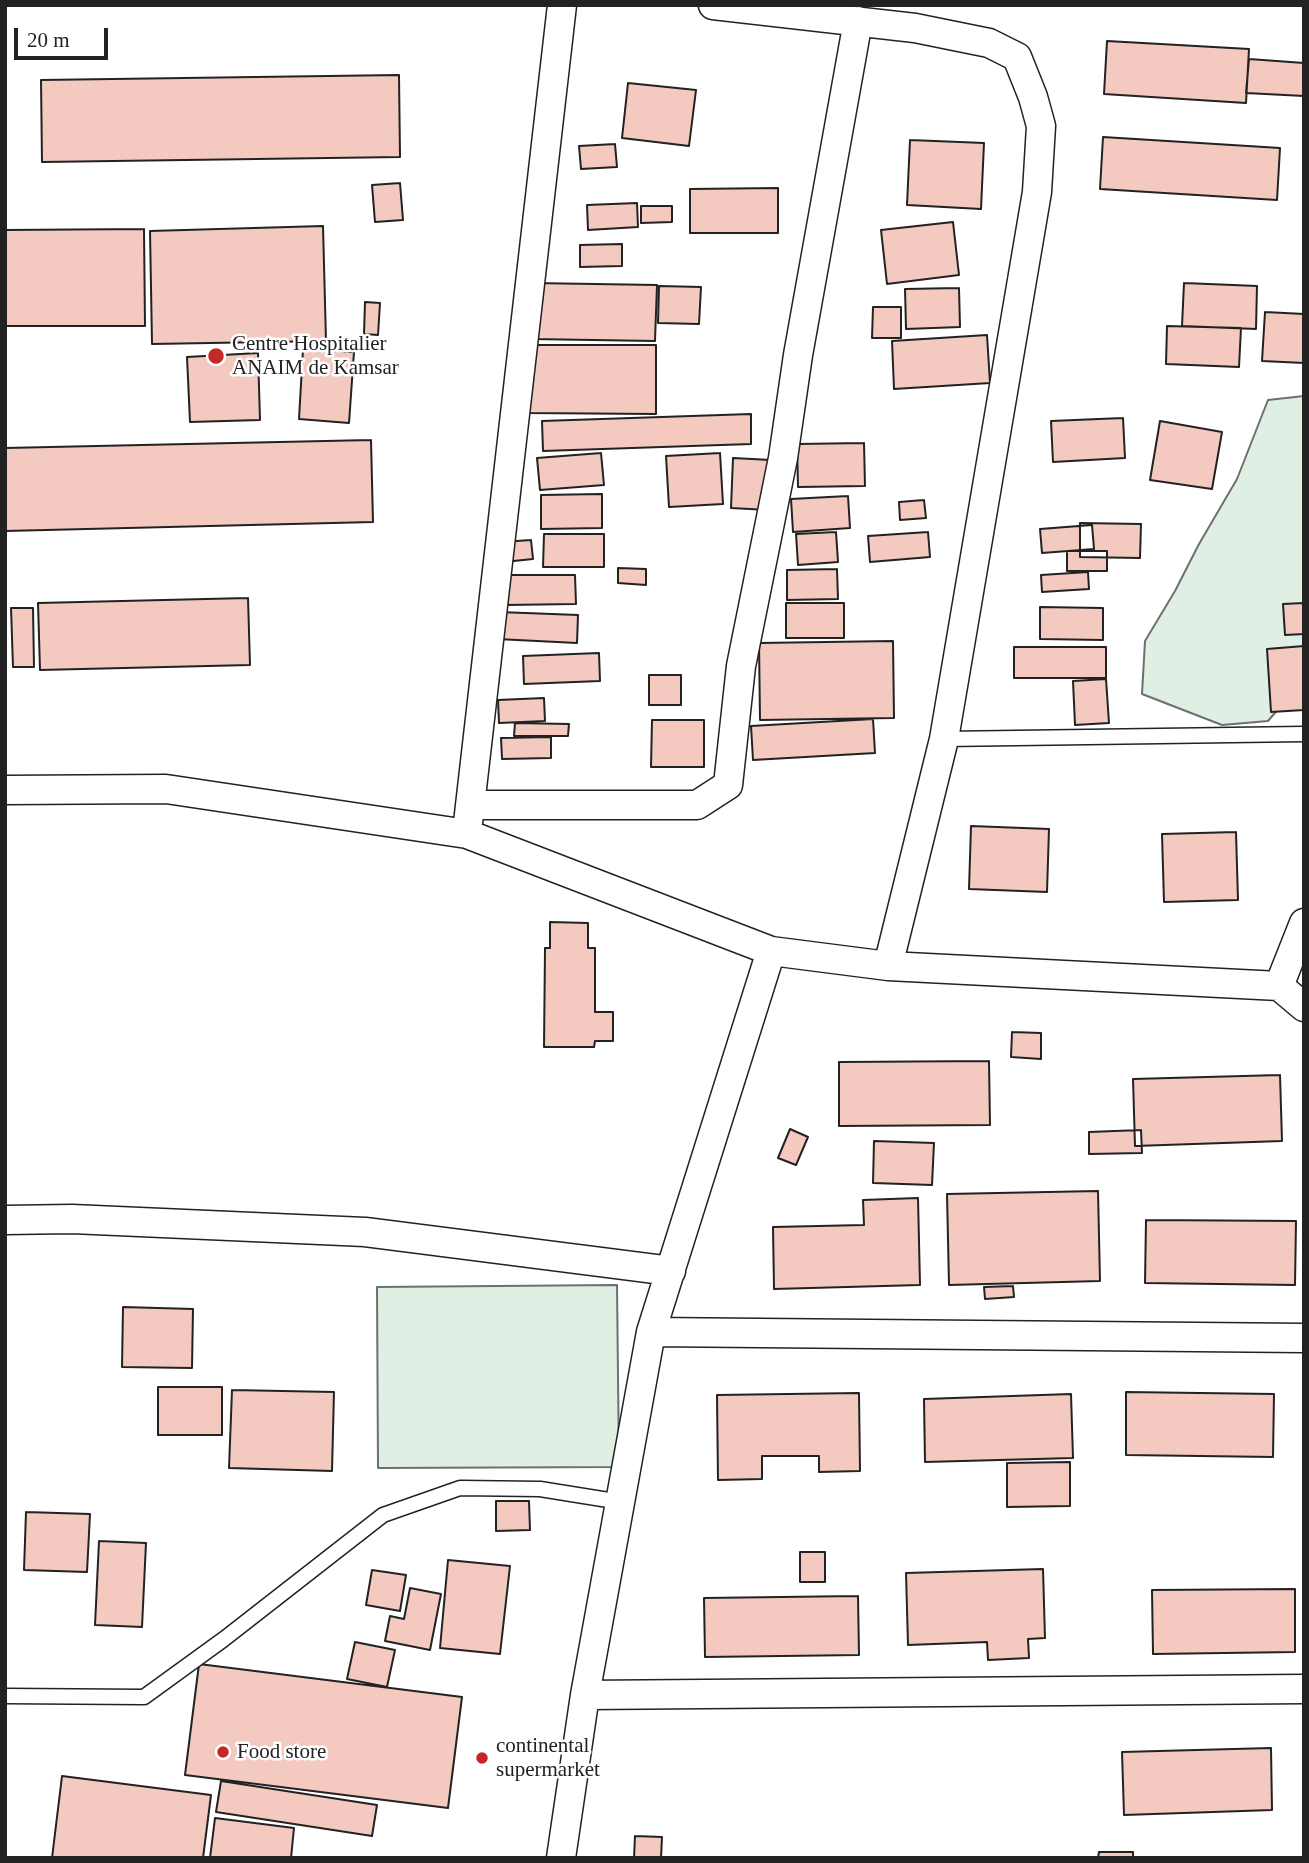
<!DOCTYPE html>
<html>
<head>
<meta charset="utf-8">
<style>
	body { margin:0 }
	#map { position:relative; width:1309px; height:1863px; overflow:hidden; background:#fff; font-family:Georgia,serif }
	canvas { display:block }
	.frame { position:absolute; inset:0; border:7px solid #222; pointer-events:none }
	.scale { position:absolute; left:14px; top:28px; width:94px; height:32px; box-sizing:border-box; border:4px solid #222; border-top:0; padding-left:9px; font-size:21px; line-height:24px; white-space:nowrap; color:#222; -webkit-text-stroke:5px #fff; paint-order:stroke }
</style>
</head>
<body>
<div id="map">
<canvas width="1309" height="1863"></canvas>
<div class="frame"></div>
<div class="scale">20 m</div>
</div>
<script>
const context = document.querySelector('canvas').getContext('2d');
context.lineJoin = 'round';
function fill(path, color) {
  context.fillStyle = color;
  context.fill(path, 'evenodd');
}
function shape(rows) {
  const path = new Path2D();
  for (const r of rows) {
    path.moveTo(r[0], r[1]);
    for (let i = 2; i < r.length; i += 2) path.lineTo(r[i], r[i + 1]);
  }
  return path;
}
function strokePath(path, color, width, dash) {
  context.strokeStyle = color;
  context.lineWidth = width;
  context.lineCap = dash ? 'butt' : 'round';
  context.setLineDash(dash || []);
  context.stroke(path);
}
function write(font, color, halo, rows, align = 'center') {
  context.font = font + ' Georgia,serif';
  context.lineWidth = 5;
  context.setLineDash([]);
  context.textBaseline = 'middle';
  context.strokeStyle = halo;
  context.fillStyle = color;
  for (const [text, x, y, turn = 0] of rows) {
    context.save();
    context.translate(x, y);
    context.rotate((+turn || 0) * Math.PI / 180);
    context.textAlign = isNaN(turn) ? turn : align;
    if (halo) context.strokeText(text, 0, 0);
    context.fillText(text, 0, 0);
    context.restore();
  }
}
const green = shape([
	[1304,396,1304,679,1268,721,1222,725,1142,694,1145,641,1175,591,1199,544,1237,479,1268,400,1304,396],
	[617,1285,619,1467,378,1468,377,1287,617,1285]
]);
fill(green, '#e0efe3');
strokePath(green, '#6f6f6f', 2);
const building = shape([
	[1107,41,1249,49,1246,103,1104,94,1107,41],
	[1249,59,1304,63,1304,96,1246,93,1249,59],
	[399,75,400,157,42,162,41,80,399,75],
	[628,83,696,90,689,146,622,138,628,83],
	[1103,137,1280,148,1277,200,1100,189,1103,137],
	[910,140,984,143,981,209,907,205,910,140],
	[615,144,617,167,581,169,579,146,615,144],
	[400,183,403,220,375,222,372,185,400,183],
	[778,188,778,233,690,233,690,189,778,188],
	[637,203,638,227,588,230,587,205,637,203],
	[641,206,672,206,672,222,641,223,641,206],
	[953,222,959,275,887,284,881,230,953,222],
	[323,226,326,341,152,344,150,231,323,226],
	[144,229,145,326,5,326,5,230,144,229],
	[622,244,622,266,580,267,580,245,622,244],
	[532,283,657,285,655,341,531,339,532,283],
	[1184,283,1257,286,1256,329,1182,326,1184,283],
	[659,286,701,287,699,324,658,323,659,286],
	[959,288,960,327,906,329,905,289,959,288],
	[365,302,380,303,378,335,364,334,365,302],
	[873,307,901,307,901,338,872,338,873,307],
	[1265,312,1304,314,1304,363,1262,361,1265,312],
	[1167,326,1241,328,1239,367,1166,364,1167,326],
	[987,335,990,383,894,389,892,341,987,335],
	[527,345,656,345,656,414,526,413,527,345],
	[303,349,354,352,349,423,299,419,303,349],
	[258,353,260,420,190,422,187,357,258,353],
	[751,414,751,444,543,451,542,421,751,414],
	[1123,418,1125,458,1053,462,1051,421,1123,418],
	[1160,421,1222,432,1212,489,1150,480,1160,421],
	[371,440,373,522,5,531,5,448,371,440],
	[864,443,865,486,798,487,797,444,864,443],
	[601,453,604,485,540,490,537,458,601,453],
	[720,453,723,504,669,507,666,456,720,453],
	[733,458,771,460,768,510,731,508,733,458],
	[602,494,602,528,541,529,541,495,602,494],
	[848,496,850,528,793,532,791,499,848,496],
	[924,500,926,518,900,520,899,502,924,500],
	[1080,523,1141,524,1140,558,1080,557,1080,523],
	[1092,525,1094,549,1042,553,1040,529,1092,525],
	[836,532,838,562,798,565,796,534,836,532],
	[928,532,930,557,870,562,868,536,928,532],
	[544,534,604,534,604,567,543,567,544,534],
	[531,540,533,559,504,562,502,542,531,540],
	[1067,551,1107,551,1107,571,1067,571,1067,551],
	[618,568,646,569,646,585,618,583,618,568],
	[837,569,838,599,787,600,787,570,837,569],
	[1088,572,1089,589,1042,592,1041,575,1088,572],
	[505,575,575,575,576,604,505,605,505,575],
	[248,598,250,665,40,670,38,603,248,598],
	[786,603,844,603,844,638,786,638,786,603],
	[1304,603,1304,634,1285,635,1283,604,1304,603],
	[1040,607,1103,608,1103,640,1040,639,1040,607],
	[11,608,33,608,34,667,13,667,11,608],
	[499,612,578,615,577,643,497,639,499,612],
	[893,641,894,718,760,720,759,643,893,641],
	[1304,646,1304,710,1271,712,1267,649,1304,646],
	[1014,647,1106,647,1106,678,1014,678,1014,647],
	[599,653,600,681,524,684,523,656,599,653],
	[649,675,681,675,681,705,649,705,649,675],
	[1106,679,1109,723,1075,725,1073,681,1106,679],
	[544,698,545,721,499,723,498,700,544,698],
	[873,719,875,753,753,760,751,726,873,719],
	[652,720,704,720,704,767,651,767,652,720],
	[515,723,569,724,568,736,514,736,515,723],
	[551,737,551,758,502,759,501,738,551,737],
	[971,826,1049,829,1047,892,969,889,971,826],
	[1236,832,1238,900,1164,902,1162,834,1236,832],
	[550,922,588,923,588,948,595,948,595,1012,613,1012,613,1041,595,1041,594,1047,544,1047,545,948,550,948,550,922],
	[1012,1032,1041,1033,1041,1059,1011,1057,1012,1032],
	[989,1061,990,1125,839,1126,839,1062,989,1061],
	[1280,1075,1282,1141,1135,1146,1133,1079,1280,1075],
	[790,1129,808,1137,796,1165,778,1158,790,1129],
	[1141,1130,1142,1153,1089,1154,1089,1132,1141,1130],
	[874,1141,934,1143,932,1185,873,1183,874,1141],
	[1098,1191,1100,1281,949,1285,947,1194,1098,1191],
	[918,1198,920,1285,774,1289,773,1227,864,1225,863,1200,918,1198],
	[1146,1220,1296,1221,1295,1285,1145,1283,1146,1220],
	[1013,1286,1014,1297,985,1299,984,1287,1013,1286],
	[123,1307,193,1309,192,1368,122,1367,123,1307],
	[158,1387,222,1387,222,1435,158,1435,158,1387],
	[232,1390,334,1392,332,1471,229,1468,232,1390],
	[1126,1392,1274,1394,1273,1457,1126,1455,1126,1392],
	[859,1393,860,1471,819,1472,819,1456,762,1456,762,1479,718,1480,717,1395,859,1393],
	[1071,1394,1073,1458,925,1462,924,1399,1071,1394],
	[1070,1462,1070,1506,1007,1507,1007,1463,1070,1462],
	[496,1501,529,1501,530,1530,496,1531,496,1501],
	[26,1512,90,1514,87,1572,24,1570,26,1512],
	[99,1541,146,1543,142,1627,95,1625,99,1541],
	[800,1552,825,1552,825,1582,800,1582,800,1552],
	[448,1560,510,1566,500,1654,440,1648,448,1560],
	[1043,1569,1045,1638,1028,1639,1029,1658,988,1660,987,1642,908,1645,906,1573,1043,1569],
	[372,1570,406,1575,400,1611,366,1605,372,1570],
	[410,1588,441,1594,430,1650,385,1641,390,1616,404,1619,410,1588],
	[1295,1589,1295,1652,1153,1654,1152,1590,1295,1589],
	[858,1596,859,1655,705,1657,704,1598,858,1596],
	[355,1642,395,1650,387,1687,347,1679,355,1642],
	[199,1664,462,1697,448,1808,185,1775,199,1664],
	[1271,1748,1272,1810,1124,1815,1122,1752,1271,1748],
	[62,1776,211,1795,203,1858,52,1858,62,1776],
	[221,1781,377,1805,372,1836,216,1812,221,1781],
	[215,1818,294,1828,291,1858,210,1858,215,1818],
	[635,1836,662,1837,661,1858,634,1858,635,1836],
	[1099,1852,1133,1852,1133,1858,1098,1858,1099,1852]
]);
fill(building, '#f3c9c0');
strokePath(building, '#222', 2);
const service = shape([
	[944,739,1304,734],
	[5,1696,144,1697,224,1639,383,1515,460,1488,540,1489,621,1502]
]);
const minor = shape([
	[713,5,915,28,989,43,1017,57,1033,97,1041,126,1037,192,944,739,888,966],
	[5,790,166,789,467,834,771,951,888,966,1279,986,1304,1007],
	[470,805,697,805,728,785,741,666,783,458,798,355,858,21],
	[468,823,562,5],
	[1279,986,1304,923],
	[5,1220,72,1219,365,1232,671,1271],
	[651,1332,1304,1338],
	[585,1695,1304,1689],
	[561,1858,585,1695,651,1332,771,951]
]);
strokePath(service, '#222', 17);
strokePath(minor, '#222', 31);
strokePath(service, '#fff', 14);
strokePath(minor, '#fff', 28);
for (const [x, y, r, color] of [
	[216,356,9,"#c62828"],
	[223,1752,7,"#c62828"],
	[482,1758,7,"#c62828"]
]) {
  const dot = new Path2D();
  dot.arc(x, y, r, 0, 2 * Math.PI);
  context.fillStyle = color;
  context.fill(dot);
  strokePath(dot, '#fff', 2.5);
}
write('21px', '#222', '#fff', [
	["Centre Hospitalier",232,344],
	["ANAIM de Kamsar",232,368],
	["continental",496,1746],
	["supermarket",496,1770],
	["Food store",237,1752]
], 'left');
</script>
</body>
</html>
